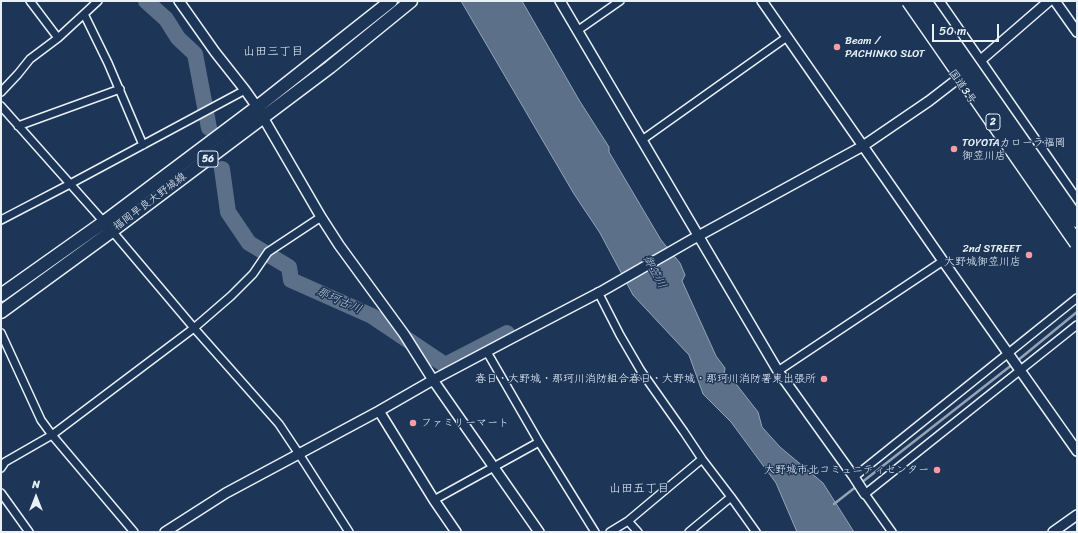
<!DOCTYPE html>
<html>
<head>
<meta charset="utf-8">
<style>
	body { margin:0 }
	#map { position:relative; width:1078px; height:533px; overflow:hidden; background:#1d3557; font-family:Sriracha,sans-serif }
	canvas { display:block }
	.frame { position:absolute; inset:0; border:2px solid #e8f1f8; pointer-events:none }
	.north { position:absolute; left:16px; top:477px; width:40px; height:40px; -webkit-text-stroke:3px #1d3557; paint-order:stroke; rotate:0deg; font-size:11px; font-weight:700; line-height:16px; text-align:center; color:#e8f1f8 }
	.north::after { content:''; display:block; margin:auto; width:14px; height:18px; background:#e8f1f8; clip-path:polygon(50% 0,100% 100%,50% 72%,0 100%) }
	.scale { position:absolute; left:932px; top:24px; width:67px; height:18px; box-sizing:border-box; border:2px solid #e8f1f8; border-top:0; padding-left:5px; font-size:12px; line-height:14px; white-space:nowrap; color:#e8f1f8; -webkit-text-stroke:3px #1d3557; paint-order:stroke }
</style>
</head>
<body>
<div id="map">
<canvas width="1078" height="533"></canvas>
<div class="frame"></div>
<div class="north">N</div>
<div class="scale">50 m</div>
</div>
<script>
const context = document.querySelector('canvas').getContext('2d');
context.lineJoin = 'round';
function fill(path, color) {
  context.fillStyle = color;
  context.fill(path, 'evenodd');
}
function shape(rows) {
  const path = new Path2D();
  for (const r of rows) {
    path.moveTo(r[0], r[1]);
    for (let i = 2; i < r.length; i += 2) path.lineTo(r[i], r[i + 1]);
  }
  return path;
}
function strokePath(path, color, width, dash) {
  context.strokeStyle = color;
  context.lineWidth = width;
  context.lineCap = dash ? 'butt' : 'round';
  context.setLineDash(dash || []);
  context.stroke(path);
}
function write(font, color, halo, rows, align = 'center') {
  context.font = font + ' Sriracha,"Klee One",sans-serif';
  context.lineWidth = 3;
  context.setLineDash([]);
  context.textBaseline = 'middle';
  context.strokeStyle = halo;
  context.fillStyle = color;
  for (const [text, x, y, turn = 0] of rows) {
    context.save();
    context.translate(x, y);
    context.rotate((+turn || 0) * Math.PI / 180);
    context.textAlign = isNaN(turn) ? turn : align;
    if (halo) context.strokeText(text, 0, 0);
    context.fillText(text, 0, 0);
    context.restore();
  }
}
const water = shape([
	[461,1,522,1,579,100,609,147,609,152,661,240,680,263,685,275,682,281,716,356,725,368,724,375,733,380,758,412,762,427,780,447,823,483,854,532,797,532,776,483,731,422,703,394,689,355,633,295,600,233,574,194,461,1]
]);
fill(water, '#5d7089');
strokePath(water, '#95a4b5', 1);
strokePath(shape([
	[1017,361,1077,312],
	[861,483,1013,364],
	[834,504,857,486]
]), '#95a4b5', 2.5);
strokePath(shape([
	[146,1,166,19,178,38,195,54,209,128],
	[222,169,228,212,249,243,289,267,291,280,372,316,445,365,507,333]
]), '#5d7089', 16);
const minor = shape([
	[30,1,58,38],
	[84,14,108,63,143,145],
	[577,31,620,1],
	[1,92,18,74,30,59,58,38,98,1],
	[1,106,112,231,194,328,279,424,299,454,349,532],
	[18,126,120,89],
	[642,140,787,37],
	[1,220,70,184,245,90],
	[598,292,620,335,641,371,684,432,702,459,731,497,756,532],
	[1,333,41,420,52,435,134,532],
	[487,352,539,442,595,532],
	[778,371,943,261],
	[1,468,5,462,52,435,194,328,231,296,253,274,268,252,321,217],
	[854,477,1077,298],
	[1,493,29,532],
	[434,500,539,442],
	[628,521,638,532],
	[610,532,628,521,702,459],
	[689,532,731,497],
	[892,532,865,494,1077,325]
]);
const tertiary = shape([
	[179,1,215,52,245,90,257,107,321,217,339,245,404,334,433,380,539,532],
	[560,1,778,371,854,477,865,494],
	[762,1,943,261,1077,451],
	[1055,1,1077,32],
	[974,66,1049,1],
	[379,411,434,500,456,532],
	[165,532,226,493,379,411,433,380,516,336,604,290,691,240,863,146,929,101,964,74],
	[1053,532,1077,515]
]);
const primary = shape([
	[1,295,104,222,257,107,391,1],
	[1,312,112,231,330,67,411,1]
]);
const trunk = shape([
	[937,1,1077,203]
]);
strokePath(minor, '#e8f1f8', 10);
strokePath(tertiary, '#e8f1f8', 12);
strokePath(primary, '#e8f1f8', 15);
strokePath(trunk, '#e8f1f8', 15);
strokePath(minor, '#1d3557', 7);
strokePath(tertiary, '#1d3557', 9);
strokePath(primary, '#1d3557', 12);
strokePath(trunk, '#1d3557', 12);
const motorwayBridge = shape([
	[909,1,1077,243],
	[924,1,1077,220]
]);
strokePath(motorwayBridge, '#e8f1f8', 17, []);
strokePath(motorwayBridge, '#1d3557', 14);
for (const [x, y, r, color] of [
	[837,47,4,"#ff9aa2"],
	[954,149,4,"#ff9aa2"],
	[1029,255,4,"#ff9aa2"],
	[824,379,4,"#ff9aa2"],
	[413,423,4,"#ff9aa2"],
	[937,470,4,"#ff9aa2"]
]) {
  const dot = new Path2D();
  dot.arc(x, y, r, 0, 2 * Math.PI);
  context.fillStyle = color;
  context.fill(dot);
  strokePath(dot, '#1d3557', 1.5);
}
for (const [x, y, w] of [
	[993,122,14],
	[208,159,20]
]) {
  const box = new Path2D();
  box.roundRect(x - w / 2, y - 8, w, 16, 3);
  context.fillStyle = '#1d3557';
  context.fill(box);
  strokePath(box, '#e8f1f8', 1);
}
write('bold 10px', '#e8f1f8', null, [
	["2",993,122],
	["56",208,159]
]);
write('11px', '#e8f1f8', '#1d3557', [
	["Beam /",845,41],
	["PACHINKO SLOT",845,54],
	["TOYOTAカローラ福岡",962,143],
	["御笠川店",962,156],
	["2nd STREET",1021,249,"right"],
	["大野城御笠川店",1021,262,"right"],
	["春日・大野城・那珂川消防組合春日・大野城・那珂川消防署東出張所",816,379,"right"],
	["ファミリーマート",421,423],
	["大野城市北コミュニティセンター",929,470,"right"]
], 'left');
write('11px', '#e8f1f8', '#1d3557', [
	["国道3号",962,87,55],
	["福岡早良大野城線",150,202,-37]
]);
write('12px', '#e8f1f8', '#1d3557', [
	["山田三丁目",273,52],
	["山田五丁目",639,489]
]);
write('italic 12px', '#b7c4d1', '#1d3557', [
	["御笠川",654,272,62],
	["那珂古川",339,301,24]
]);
</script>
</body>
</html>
